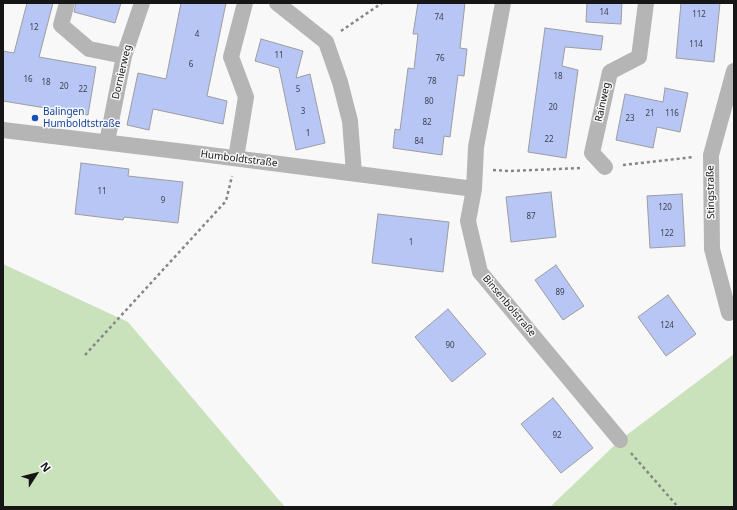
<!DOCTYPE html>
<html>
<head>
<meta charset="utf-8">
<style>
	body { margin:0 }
	#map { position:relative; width:737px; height:510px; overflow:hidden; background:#f8f8f9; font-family:"Noto Sans",sans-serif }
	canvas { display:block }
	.frame { position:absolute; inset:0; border:4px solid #161616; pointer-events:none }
	.north { position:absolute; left:16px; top:454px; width:40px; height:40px; -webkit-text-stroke:3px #f8f8f9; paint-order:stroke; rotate:54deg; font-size:11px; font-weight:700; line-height:16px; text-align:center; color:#161616 }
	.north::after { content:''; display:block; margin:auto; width:14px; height:18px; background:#161616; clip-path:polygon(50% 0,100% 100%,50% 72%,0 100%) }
</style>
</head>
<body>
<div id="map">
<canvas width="737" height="510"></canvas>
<div class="frame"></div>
<div class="north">N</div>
</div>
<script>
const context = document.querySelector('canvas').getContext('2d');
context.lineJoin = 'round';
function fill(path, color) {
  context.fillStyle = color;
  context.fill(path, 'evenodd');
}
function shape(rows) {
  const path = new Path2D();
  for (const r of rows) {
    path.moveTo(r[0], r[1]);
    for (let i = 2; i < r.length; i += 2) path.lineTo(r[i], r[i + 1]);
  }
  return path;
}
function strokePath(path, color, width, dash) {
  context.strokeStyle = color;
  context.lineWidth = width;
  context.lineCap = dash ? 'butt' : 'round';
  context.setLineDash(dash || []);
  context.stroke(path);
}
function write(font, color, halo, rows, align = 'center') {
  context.font = font + ' "Noto Sans",sans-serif';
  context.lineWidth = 3;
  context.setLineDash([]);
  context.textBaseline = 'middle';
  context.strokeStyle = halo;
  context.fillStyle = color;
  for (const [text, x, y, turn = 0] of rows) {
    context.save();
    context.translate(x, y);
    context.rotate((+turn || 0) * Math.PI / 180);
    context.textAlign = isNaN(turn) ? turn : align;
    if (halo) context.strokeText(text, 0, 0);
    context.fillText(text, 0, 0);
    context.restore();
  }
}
fill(shape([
	[3,264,128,322,285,507,3,507],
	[734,354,734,507,678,507,669,497,677,507,550,507,620,440]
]), '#c9e2bb');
const building = shape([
	[27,3,53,3,39,57,96,67,88,115,3,101,3,51,14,53,27,3],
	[76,3,121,3,115,23,74,12,76,3],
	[181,3,226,3,207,96,227,101,223,124,153,109,149,130,127,125,138,73,166,79,181,3],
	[418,3,465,3,460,48,467,49,464,76,458,75,450,137,444,136,442,155,393,148,395,129,400,130,408,68,414,69,418,34,413,34,418,3],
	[587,3,622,3,621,24,586,22,587,3],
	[681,3,720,3,714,62,676,58,681,3],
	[545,28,603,36,601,50,565,47,562,66,578,70,566,158,528,152,545,28],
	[261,39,303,51,296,78,310,74,325,143,296,150,279,68,255,61,261,39],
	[665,88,688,93,680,132,657,127,653,148,616,140,625,94,663,102,665,88],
	[81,163,129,169,128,176,183,182,178,223,124,217,123,220,75,214,81,163],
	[551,192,556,237,511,242,506,197,551,192],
	[682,194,685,246,650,248,647,196,682,194],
	[378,214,449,222,443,272,372,263,378,214],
	[556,265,584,306,563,320,535,280,556,265],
	[668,295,696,334,666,356,638,317,668,295],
	[448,309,486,354,452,382,415,337,448,309],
	[553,398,593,448,561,473,521,424,553,398]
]);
fill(building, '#b7c6f4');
strokePath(building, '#9c9d9e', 1);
strokePath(shape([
	[341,31,382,3],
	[623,165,694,157],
	[493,170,509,171,580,168],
	[85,355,226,201,232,176],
	[631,453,678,507]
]), '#868686', 2.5, [3, 3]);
strokePath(shape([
	[67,3,61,25,89,49,124,56],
	[277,3,326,42,340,82,350,121,354,173],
	[503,3,476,147,474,189,468,221,480,272,620,440],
	[3,130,202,154,474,189],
	[107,142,124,56,142,3],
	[236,158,246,97,231,57,245,3],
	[605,167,592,153,610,72,639,57,646,3],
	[729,313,712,249,711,155,734,71]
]), '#b5b5b5', 16);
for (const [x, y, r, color] of [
	[35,118,4,"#1a4fb4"]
]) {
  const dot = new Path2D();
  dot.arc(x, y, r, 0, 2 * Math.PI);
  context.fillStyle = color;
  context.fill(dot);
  strokePath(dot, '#f8f8f9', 1.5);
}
write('8px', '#3e424e', null, [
	["14",604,13],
	["112",699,15],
	["74",439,18],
	["12",34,28],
	["4",197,35],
	["114",696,45],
	["11",279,56],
	["76",440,59],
	["6",191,65],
	["18",558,77],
	["16",28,80],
	["78",432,82],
	["18",46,83],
	["20",64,87],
	["22",83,90],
	["5",298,90],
	["80",429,102],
	["20",553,108],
	["3",303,112],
	["21",650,114],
	["116",672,114],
	["23",630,119],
	["82",427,123],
	["1",308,134],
	["22",549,140],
	["84",419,142],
	["11",102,192],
	["9",163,201],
	["120",665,208],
	["87",531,217],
	["122",667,234],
	["1",411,243],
	["89",560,293],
	["124",667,326],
	["90",450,346],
	["92",557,436]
]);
write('10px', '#161616', '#f8f8f9', [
	["Dornierweg",122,72,-77],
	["Rainweg",603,102,-78],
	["Humboldtstraße",239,159,7],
	["Stingstraße",711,192,-91],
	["Binsenbolstraße",509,306,50]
]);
write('10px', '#164399', '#f8f8f9', [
	["Balingen",43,112],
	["Humboldtstraße",43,124]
], 'left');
</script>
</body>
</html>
